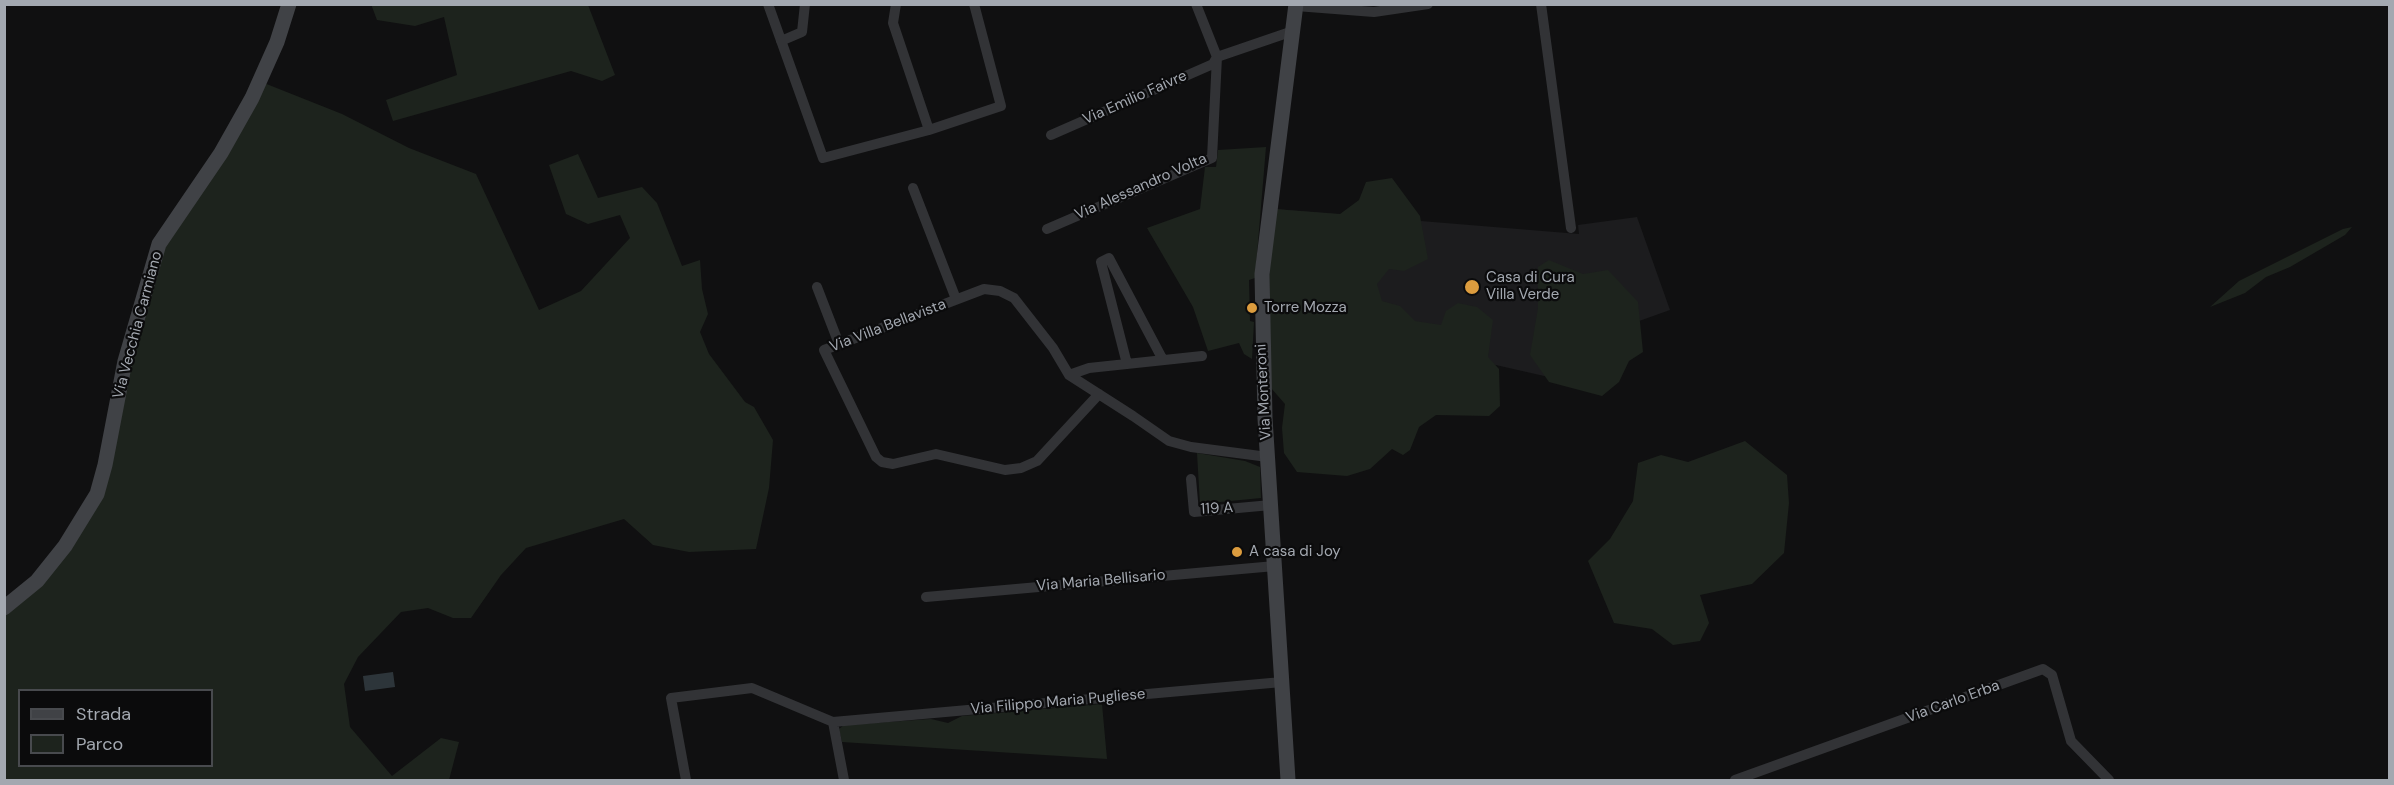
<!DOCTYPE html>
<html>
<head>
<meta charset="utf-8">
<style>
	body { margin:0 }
	#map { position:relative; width:2394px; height:785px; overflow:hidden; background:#101011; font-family:"DM Sans",sans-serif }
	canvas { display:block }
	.frame { position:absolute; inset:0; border:6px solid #a3a8b0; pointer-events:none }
	.legend { position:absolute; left:18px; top:689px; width:195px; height:78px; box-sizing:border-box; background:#0b0b0c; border:2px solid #484a4e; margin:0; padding:8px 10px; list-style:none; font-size:18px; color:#a3a8b0 }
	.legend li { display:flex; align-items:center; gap:12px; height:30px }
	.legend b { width:30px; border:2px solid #484a4e }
</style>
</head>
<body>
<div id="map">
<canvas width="2394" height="785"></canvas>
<div class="frame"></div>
<ul class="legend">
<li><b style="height:8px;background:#404246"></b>Strada</li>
<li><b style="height:16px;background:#1d231d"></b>Parco</li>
</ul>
</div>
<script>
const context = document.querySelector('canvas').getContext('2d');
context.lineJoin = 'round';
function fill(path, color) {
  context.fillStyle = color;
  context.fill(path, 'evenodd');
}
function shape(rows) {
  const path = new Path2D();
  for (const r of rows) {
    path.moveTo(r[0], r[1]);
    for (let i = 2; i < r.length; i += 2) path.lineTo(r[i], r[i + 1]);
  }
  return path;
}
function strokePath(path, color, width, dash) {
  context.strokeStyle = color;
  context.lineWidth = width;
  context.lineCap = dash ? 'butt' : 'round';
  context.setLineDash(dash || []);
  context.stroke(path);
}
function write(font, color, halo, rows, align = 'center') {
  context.font = font + ' "DM Sans",sans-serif';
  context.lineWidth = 4.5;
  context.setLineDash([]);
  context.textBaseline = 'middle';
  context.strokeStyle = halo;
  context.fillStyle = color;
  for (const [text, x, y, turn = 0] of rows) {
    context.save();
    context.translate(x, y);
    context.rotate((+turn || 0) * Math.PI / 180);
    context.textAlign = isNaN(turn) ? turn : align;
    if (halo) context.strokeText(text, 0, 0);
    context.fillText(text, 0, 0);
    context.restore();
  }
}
fill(shape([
	[1275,209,1579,234,1578,225,1637,217,1670,310,1597,336,1575,383,1487,363,1399,358]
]), '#1c1c1e');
fill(shape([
	[371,4,588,5,615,75,602,81,571,71,393,121,386,100,457,75,444,17,415,26,377,20],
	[264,83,342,114,409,148,476,174,539,310,581,291,630,238,620,215,588,224,566,214,549,165,578,154,598,198,642,187,657,203,682,266,700,260,702,289,708,314,700,332,709,354,745,402,754,407,773,440,769,488,756,549,689,552,653,545,624,519,526,548,501,575,471,618,453,618,428,608,401,612,358,657,344,684,350,727,392,776,441,738,459,742,449,780,5,780,4,612,58,562,111,447,161,245],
	[20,690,212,690,212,766,20,766],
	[1266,147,1255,278,1249,280,1250,321,1254,322,1252,359,1244,354,1239,343,1208,351,1193,307,1147,228,1200,209,1205,167,1216,167,1218,150],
	[1392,178,1420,216,1428,259,1404,271,1389,269,1377,284,1382,301,1400,306,1415,321,1441,325,1446,311,1458,303,1477,307,1493,320,1488,357,1499,369,1500,406,1489,416,1436,415,1419,427,1410,450,1403,455,1392,449,1370,469,1347,476,1297,472,1284,453,1282,428,1285,404,1271,388,1269,264,1275,209,1340,214,1359,200,1366,182],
	[2352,227,2345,235,2290,267,2266,277,2245,293,2210,307,2239,281,2343,229],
	[1549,260,1583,274,1608,270,1638,302,1643,352,1629,361,1619,382,1602,396,1549,382,1530,355,1538,308,1538,267],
	[1745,441,1787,475,1789,503,1784,553,1752,584,1700,595,1709,623,1700,641,1673,645,1652,629,1614,623,1588,561,1610,539,1633,501,1638,463,1661,455,1688,462],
	[1197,453,1245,461,1260,467,1261,498,1200,504],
	[1102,704,1107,759,842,742,839,729,844,725,931,719,948,723,962,716]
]), '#1d231d');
fill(shape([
	[393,672,395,687,365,691,363,676]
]), '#2d353a');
strokePath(shape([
	[768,4,823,158,929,130,1001,106,974,4],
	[896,4,893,23,929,130],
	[1196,4,1217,57,1293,31],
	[1541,4,1571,228],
	[1296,6,1374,12,1428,4],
	[781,41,802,32,805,4],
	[1051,135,1213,64,1217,57],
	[913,188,956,299],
	[1047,229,1212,158,1217,57],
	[817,287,839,344],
	[1127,364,1101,262,1109,258,1163,360],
	[1069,375,1089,368,1202,356],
	[1099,394,1037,461,1021,468,1005,470,936,454,893,464,882,462,876,457,824,350,984,289,1000,291,1014,298,1053,348,1069,375,1133,416,1169,441,1191,447,1268,457],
	[1191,479,1194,512,1271,505],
	[926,597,1275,566],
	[833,722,844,780],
	[686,780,671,698,752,688,833,722,1282,682],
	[1735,780,2043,669,2052,675,2071,741,2109,780]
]), '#323336', 10);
strokePath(shape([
	[4,608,37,581,65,546,97,494,105,465,125,361,159,244,221,153,252,98,277,42,289,4],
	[1288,780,1265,418,1262,274,1296,4]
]), '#404246', 15);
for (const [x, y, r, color] of [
	[1472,287,8,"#dc9c3e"],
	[1252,308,6,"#dc9c3e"],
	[1237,552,6,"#dc9c3e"]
]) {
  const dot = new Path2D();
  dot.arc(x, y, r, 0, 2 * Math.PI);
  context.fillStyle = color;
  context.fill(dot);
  strokePath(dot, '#0b0b0c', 2);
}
write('15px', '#a3a8b0', '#0b0b0c', [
	["Via Emilio Faivre",1135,98,-24],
	["Via Alessandro Volta",1141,187,-24],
	["Via Vecchia Carmiano",138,325,-75],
	["Via Villa Bellavista",888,326,-21],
	["Via Monteroni",1264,392,-93],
	["119 A",1217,509,-3],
	["Via Maria Bellisario",1101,581,-5],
	["Via Filippo Maria Pugliese",1058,702,-5],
	["Via Carlo Erba",1953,702,-20]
]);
write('15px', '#a3a8b0', '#0b0b0c', [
	["Casa di Cura",1486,278],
	["Villa Verde",1486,295],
	["Torre Mozza",1264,308],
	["A casa di Joy",1249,552]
], 'left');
</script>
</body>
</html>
